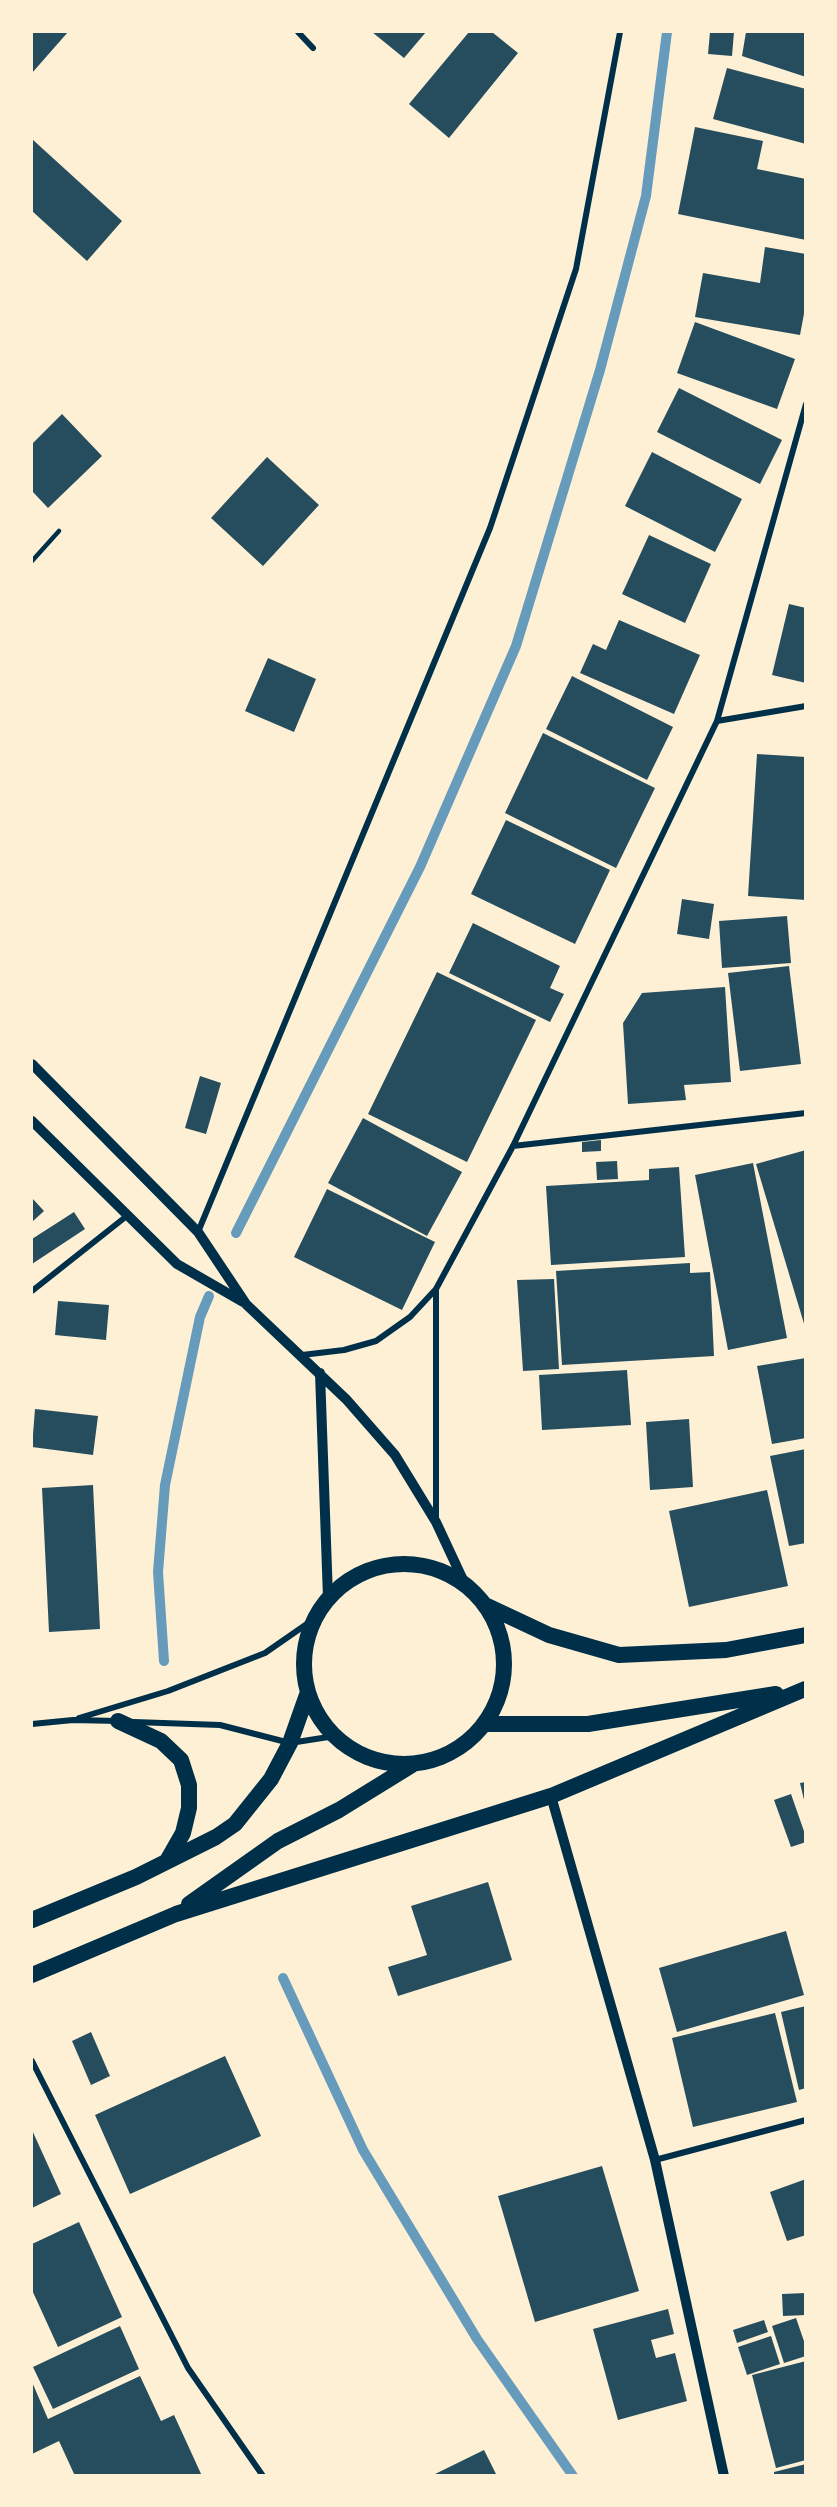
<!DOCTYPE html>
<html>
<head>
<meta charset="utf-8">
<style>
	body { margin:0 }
	#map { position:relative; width:837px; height:2507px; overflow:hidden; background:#fdf0d5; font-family:"Fira Sans Condensed",sans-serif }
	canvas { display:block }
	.frame { position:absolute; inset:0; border:33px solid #fdf0d5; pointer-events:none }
</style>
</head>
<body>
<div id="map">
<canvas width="837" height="2507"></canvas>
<div class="frame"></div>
</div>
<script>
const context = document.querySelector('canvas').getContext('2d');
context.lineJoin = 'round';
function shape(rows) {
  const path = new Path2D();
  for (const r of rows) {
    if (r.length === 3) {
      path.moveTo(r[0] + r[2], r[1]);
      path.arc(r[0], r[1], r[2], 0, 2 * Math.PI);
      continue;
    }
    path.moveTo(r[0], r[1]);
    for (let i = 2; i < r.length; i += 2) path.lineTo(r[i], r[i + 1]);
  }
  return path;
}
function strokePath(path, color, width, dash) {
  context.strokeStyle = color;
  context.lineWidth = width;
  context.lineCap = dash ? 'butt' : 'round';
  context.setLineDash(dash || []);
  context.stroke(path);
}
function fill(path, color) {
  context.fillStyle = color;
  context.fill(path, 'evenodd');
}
strokePath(shape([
	[236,1233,420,867,516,646,600,370,646,196,667,32],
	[164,1661,158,1572,165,1485,200,1317,209,1296],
	[283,1978,363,2150,477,2339,573,2476]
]), '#669bbc', 10);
fill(shape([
	[32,32,68,32,32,73],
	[372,32,426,32,404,58],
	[469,32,492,32,518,53,449,138,409,104],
	[710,32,734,32,732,56,708,54],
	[746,32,806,32,806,77,742,56],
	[727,68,806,89,806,144,713,119],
	[695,127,763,141,757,169,806,179,806,240,678,214],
	[32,139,122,221,87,261,32,211],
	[765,247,806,254,806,303,800,335,695,317,703,273,760,283],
	[695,322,795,359,777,409,677,373],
	[679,388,782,440,760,484,657,432],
	[62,414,102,456,48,508,32,491,32,444],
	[652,452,742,499,715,552,625,506],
	[267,457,319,505,263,566,211,518],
	[649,535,711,564,685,623,622,594],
	[789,604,806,608,806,683,772,675],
	[619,620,700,655,674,714,580,673,593,644,606,650],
	[268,658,316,679,294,732,245,711],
	[572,676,673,727,647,780,546,729],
	[543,733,655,788,616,868,505,813],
	[757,754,806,757,806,900,748,896],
	[506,820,610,870,575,944,471,894],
	[682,899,714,904,709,939,677,934],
	[787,916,791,963,722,968,719,921],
	[473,923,560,966,550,988,564,994,550,1022,449,973],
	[789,966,801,1064,740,1071,728,973],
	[437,972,536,1020,467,1162,368,1114],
	[725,987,731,1082,684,1085,686,1100,628,1104,623,1023,642,993],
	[200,1076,221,1083,206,1134,185,1128],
	[363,1118,462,1172,427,1236,328,1183],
	[601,1140,601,1151,582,1152,582,1142],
	[806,1150,806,1327,805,1327,756,1164],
	[617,1161,618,1179,597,1180,596,1162],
	[753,1163,787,1338,728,1350,695,1175],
	[679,1167,685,1257,551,1265,546,1186,649,1180,649,1169],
	[327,1189,435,1242,402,1310,294,1257],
	[32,1198,44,1211,32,1222],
	[74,1212,85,1229,32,1264,32,1239],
	[690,1263,690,1273,710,1272,714,1356,562,1365,556,1271],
	[554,1279,559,1369,523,1371,517,1280],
	[58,1301,109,1305,106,1340,55,1335],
	[806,1358,806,1438,772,1444,757,1366],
	[627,1370,631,1425,542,1430,539,1375],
	[35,1409,98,1416,93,1455,32,1447],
	[689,1419,693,1487,650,1490,646,1422],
	[806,1449,806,1543,789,1546,770,1456],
	[93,1485,100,1629,49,1632,42,1488],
	[767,1490,788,1586,689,1607,669,1511],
	[806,1782,806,1804,805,1804,800,1783],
	[791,1794,806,1837,806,1842,791,1847,774,1800],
	[488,1882,512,1960,398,1996,388,1967,427,1955,411,1906],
	[786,1931,804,1995,677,2032,659,1968],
	[806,2006,806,2088,799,2090,781,2012],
	[775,2013,797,2102,693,2127,672,2038],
	[91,2032,110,2076,91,2085,72,2041],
	[225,2056,261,2136,130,2194,95,2115],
	[32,2130,61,2194,32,2208],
	[602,2166,639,2291,535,2322,498,2196],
	[806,2179,806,2235,787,2241,770,2192],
	[79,2222,122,2317,58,2347,32,2290,32,2244],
	[806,2293,806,2315,783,2316,782,2294],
	[668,2309,674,2334,651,2340,656,2358,675,2353,687,2401,618,2420,593,2329],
	[796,2318,806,2347,806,2356,784,2363,772,2326],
	[764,2320,768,2332,737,2343,733,2330],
	[120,2326,139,2369,53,2409,33,2367],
	[771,2336,780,2364,747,2375,738,2347],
	[806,2361,806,2460,776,2468,752,2375],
	[140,2376,161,2421,174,2415,202,2476,75,2476,59,2441,32,2454,32,2382,48,2419],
	[484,2450,497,2476,431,2476],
	[806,2464,806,2476,774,2476,774,2472]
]), '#264d5e');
strokePath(shape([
	[32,561,59,531]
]), '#003049', 4.5);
strokePath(shape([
	[298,32,313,48],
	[717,721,806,706],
	[513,1146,806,1113],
	[198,1232,490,528,576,269,620,32],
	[32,1291,128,1215],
	[302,1355,344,1350,376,1341,410,1317,436,1289,513,1146,717,721,806,404],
	[436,1519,436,1289],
	[79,1718,168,1691,265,1653,314,1619],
	[134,1722,220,1725,290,1743,335,1736],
	[32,1724,73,1720,118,1721],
	[32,2061,188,2368,263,2476],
	[655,2160,806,2120]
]), '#003049', 6);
strokePath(shape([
	[32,1064,198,1232,246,1304,346,1399,395,1455,436,1522,464,1582],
	[32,1121,177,1264,243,1302],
	[320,1373,328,1598],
	[551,1796,655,2160,724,2476]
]), '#003049', 10);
strokePath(shape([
	[404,1664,100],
	[485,1605,549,1635,619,1655,726,1650,806,1635],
	[118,1721,161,1741,181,1760,189,1785,189,1808,183,1833,167,1861],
	[486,1724,588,1724,776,1694],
	[189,1904,278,1841,339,1810,412,1765],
	[32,1920,136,1877,216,1837,235,1824,271,1779,290,1743,308,1692],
	[32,1975,176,1914,551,1796,805,1689]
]), '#003049', 16);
</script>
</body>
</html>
